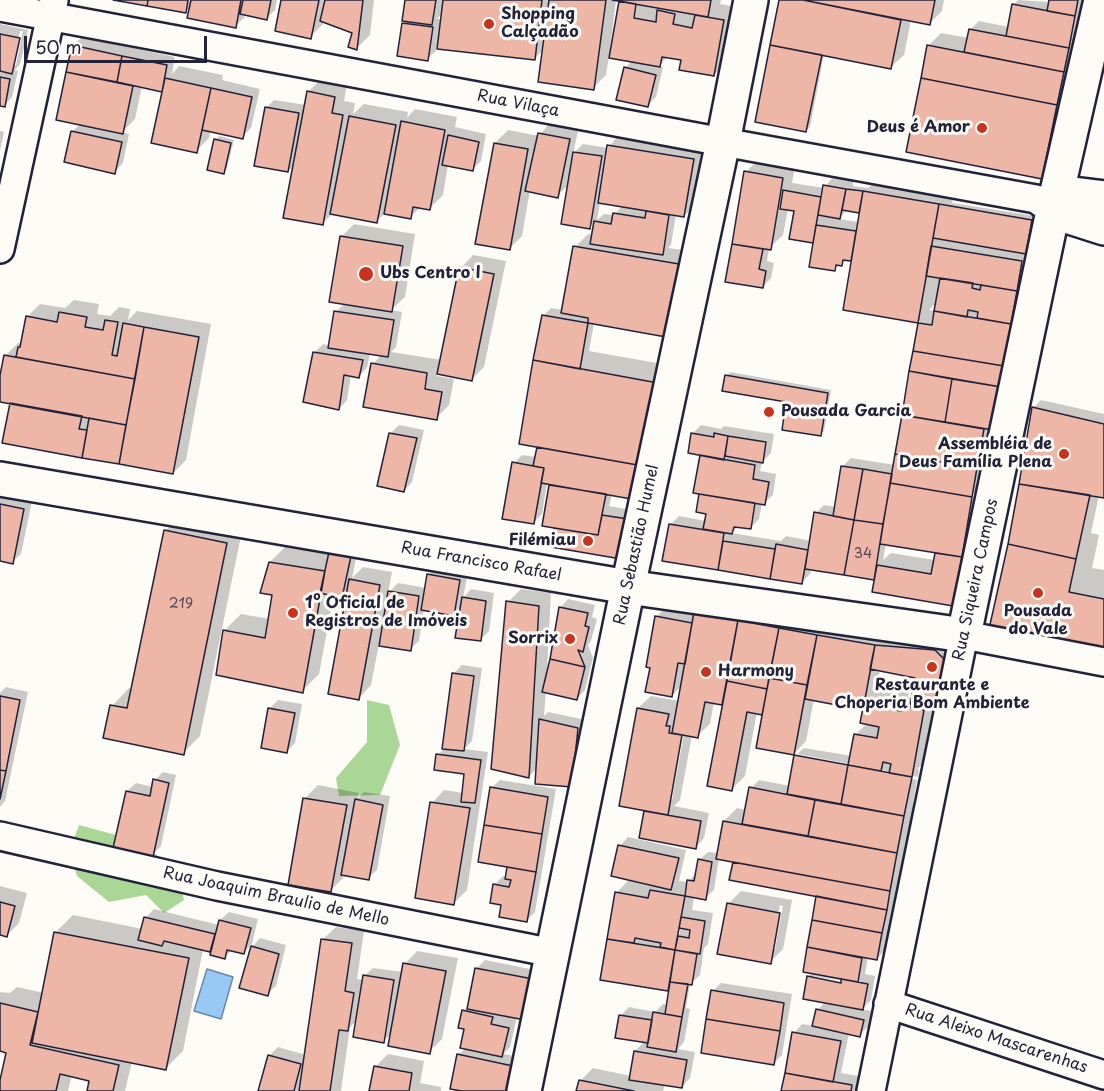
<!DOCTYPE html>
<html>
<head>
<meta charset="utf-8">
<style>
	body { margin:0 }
	#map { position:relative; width:1104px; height:1091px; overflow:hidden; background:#fdfcf7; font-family:"Playpen Sans",sans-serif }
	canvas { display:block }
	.scale { position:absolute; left:24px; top:36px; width:183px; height:27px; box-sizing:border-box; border:3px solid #22223b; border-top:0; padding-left:8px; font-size:18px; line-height:21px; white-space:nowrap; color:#22223b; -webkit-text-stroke:4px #fdfcf7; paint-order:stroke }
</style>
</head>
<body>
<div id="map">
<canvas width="1104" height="1091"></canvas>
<div class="scale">50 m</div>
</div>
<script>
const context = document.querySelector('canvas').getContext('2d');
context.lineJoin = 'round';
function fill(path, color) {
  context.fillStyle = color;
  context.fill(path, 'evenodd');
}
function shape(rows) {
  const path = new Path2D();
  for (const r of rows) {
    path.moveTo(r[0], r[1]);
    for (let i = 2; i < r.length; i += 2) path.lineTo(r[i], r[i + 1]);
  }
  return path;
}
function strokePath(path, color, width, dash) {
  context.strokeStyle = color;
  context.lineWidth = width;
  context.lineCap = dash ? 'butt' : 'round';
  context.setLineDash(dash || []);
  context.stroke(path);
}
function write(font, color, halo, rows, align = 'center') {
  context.font = font + ' "Playpen Sans",sans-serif';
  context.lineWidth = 6;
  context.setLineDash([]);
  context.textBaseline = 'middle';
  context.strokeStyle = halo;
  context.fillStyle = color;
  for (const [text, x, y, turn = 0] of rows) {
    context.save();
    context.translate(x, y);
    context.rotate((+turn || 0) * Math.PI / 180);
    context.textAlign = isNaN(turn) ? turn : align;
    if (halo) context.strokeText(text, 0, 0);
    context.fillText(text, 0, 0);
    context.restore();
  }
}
fill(shape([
	[367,700,389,705,400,745,380,795,339,796,336,778,367,742],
	[79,825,131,839,177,868,184,900,164,913,146,895,109,902,77,876,69,852]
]), '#aad796');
const water = shape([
	[207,969,233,977,221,1019,194,1011,207,969]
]);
fill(water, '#98c9f5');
strokePath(water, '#6986ab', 1.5);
fill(shape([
	[121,0,277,0,275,10,267,18,245,13,244,18,235,26,191,6,185,12],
	[283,0,374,0,370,35,357,48,353,32,324,21,323,24,310,37],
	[407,0,616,0,610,49,612,50,621,0,721,0,720,4,736,7,727,62,714,75,683,59,668,56,659,66,663,67,656,97,648,105,625,68,632,61,609,56,606,75,593,88,544,49,534,59,436,47,436,51,427,59,403,24,407,20],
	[443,12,442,19,437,19],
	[780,0,944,0,942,11,929,24,911,20,904,55,891,67,824,54,810,127,806,131],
	[1018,0,1050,2,1050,0,1084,0,1055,165,1042,178,928,46,941,33,969,38,971,29,979,21,1009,27,1014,4],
	[0,24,28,30,20,64,15,70,18,71,12,97,4,106,0,105],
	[20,31,23,31,16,65,13,65],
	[82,37,175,57,172,74,179,66,223,75,222,80,260,89,251,128,242,137,211,130,209,138,196,151,164,91,142,86,135,119,122,132,129,134,123,163,114,172,73,131,81,123,58,119,73,46],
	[321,79,347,84,344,101,355,103,353,114,364,104,408,112,407,118,415,109,457,117,455,127,486,134,481,161,472,170,448,165,443,195,430,208,421,207,410,217,385,213,377,221,333,213,322,224,295,164,288,171,266,108,274,100,306,105,308,92],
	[548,125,578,131,573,154,583,144,608,148,621,132,706,146,697,203,684,216,676,214,671,245,668,248,691,251,678,322,594,323,589,351,674,366,612,494,609,506,636,511,629,549,552,546,556,526,551,485,552,484,547,483,542,514,533,523,514,463,522,455,536,457,543,316,551,308,564,310,575,247,588,234,594,235,596,220,589,227,569,184,557,196,530,190,522,236,509,249,495,143,508,130,539,136],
	[600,202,622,206,614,215,604,214,597,220],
	[0,131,4,132,0,151],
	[219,136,234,140,227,168,224,172,215,140],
	[759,159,795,165,792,183,824,188,833,177,853,180,853,186,868,188,882,175,955,188,952,203,1035,216,983,484,971,496,971,500,984,487,966,591,953,604,876,575,873,578,811,568,810,574,801,583,664,559,670,525,679,516,706,521,707,513,700,492,701,454,692,434,701,425,721,429,724,426,774,434,771,453,762,462,760,471,776,474,773,495,764,503,762,503,759,519,750,528,738,526,731,533,781,541,786,536,811,541,816,513,824,505,836,507,843,466,851,458,895,465,920,321,844,309,853,260,847,259,834,269,796,210,788,209,783,235,769,248,767,261,774,263,771,278,763,287,727,281,746,172],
	[862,208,859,222,838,219,848,209,859,211],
	[937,302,936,311,929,310],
	[886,543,937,551,935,560,891,553,883,560],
	[354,224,415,234,405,297,391,310,402,312,396,347,391,352,442,360,461,268,473,255,506,261,484,367,471,380,437,372,437,376,454,379,449,405,436,418,373,364,381,355,370,353,367,368,359,376,351,375,347,400,339,409,314,353,323,344,330,346,336,312,345,303,341,237],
	[74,300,99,304,97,314,110,316,119,307,130,309,128,320,137,311,211,324,186,460,173,473,4,442,12,402,0,400,0,383,5,356,18,343,22,343,27,317,40,304,65,308],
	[730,372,831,390,824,431,820,435,788,401,727,376],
	[1041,400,1104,414,1104,496,1099,495,1091,533,1099,535,1092,568,1104,570,1104,652,1009,544,1033,408],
	[399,425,424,430,412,482,404,491,379,485,391,433],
	[0,494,32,501,21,554,12,562,0,559],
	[182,514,243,526,200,736,183,753,112,706,129,688,132,689,165,531],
	[287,545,331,553,358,548,352,578,363,567,392,572,388,593,398,583,426,588,428,575,437,566,468,572,463,598,471,589,494,593,489,631,480,640,462,605,453,614,424,609,419,641,410,649,379,644,371,685,359,698,348,589,341,596,334,594,319,674,302,691,222,633,241,614,270,619,274,594,270,562],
	[521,589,551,593,547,672,548,672,560,608,568,599,595,605,592,617,597,619,591,641,588,645,593,658,585,690,577,699,546,691,544,716,548,712,586,720,580,777,537,768,529,777,508,602],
	[665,608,695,614,887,633,885,642,939,647,948,656,935,704,924,763,917,769,919,769,918,777,797,754,804,748,852,756,856,734,867,723,864,709,814,699,806,741,794,754,764,713,757,712,745,776,732,789,724,704,714,702,710,724,697,736,692,735,680,800,674,806,709,813,704,838,696,847,641,837,647,810,638,708,651,696,679,701,682,685,672,696,651,667,656,617],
	[880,669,916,676,913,696,908,698,909,690,877,685],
	[682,728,685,728,672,800,669,800],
	[462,665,482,668,472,741,464,749,488,752,467,890,454,903,432,803,444,790,463,793,466,773,438,755,444,749,454,673],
	[6,687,28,692,5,801,0,807,0,693],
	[278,700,302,704,295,743,287,751,269,709],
	[795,757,917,780,913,803,916,804,899,895,895,899,885,950,877,959,868,957,865,974,875,976,871,1000,862,1009,871,1011,868,1027,859,1035,849,1033,841,1073,859,1076,857,1091,783,1091,794,1033,802,1024,814,1026,818,1010,825,1002,808,977,813,972,804,970,818,895,735,861,719,858,714,890,705,898,694,896,692,910,713,913,708,944,704,948,700,975,690,984,686,1008,690,1009,684,1042,678,1049,695,1052,690,1078,682,1087,665,1084,663,1091,578,1091,580,1081,593,1068,631,1076,635,1051,645,1041,620,1016,629,1007,655,1012,663,1004,668,1005,671,986,668,989,602,979,616,893,630,879,620,846,628,837,686,850,679,881,688,882,697,872,699,860,708,852,718,853,724,821,737,808,746,810,751,788,759,780,790,786],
	[680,916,683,916,679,936,676,940],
	[813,976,848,982,848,985,813,979],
	[163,772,176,775,161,846,152,855,127,791,136,783,153,787,155,780],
	[500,780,556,789,535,912,527,920,502,904,494,885,503,876,507,877,509,866,491,788],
	[318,785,359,793,358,798,364,792,390,796,377,870,368,878,344,874,343,878,330,891,305,798],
	[0,886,27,893,19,923,7,935,0,934],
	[741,891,792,900,783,949,770,962,728,904],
	[780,905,783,906,775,949,772,949],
	[154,909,219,925,220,920,229,912,258,919,252,944,244,952,232,950,224,957,203,949,183,1051,166,1068,132,1061,125,1091,88,1091,91,1079,72,1075,68,1091,0,1091,8,1052,0,1050,0,992,10,993,17,987,44,993,56,932,73,915,143,929,145,918],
	[336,927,364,931,357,979,363,980,364,976,373,968,403,972,405,964,417,951,458,958,442,1039,429,1052,392,1033,383,1041,357,1020,350,1027,341,1091,260,1091,269,1056,278,1047,306,1055,323,939],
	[260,938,286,945,276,986,267,994,252,947],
	[485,960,540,971,517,1017,510,1047,503,1054,520,1057,513,1091,454,1091,457,1088,458,1055,466,1048,464,1011,469,1006,476,969],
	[721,983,792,994,782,1055,773,1064,713,991],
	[388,1054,424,1061,420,1083,441,1087,441,1091,369,1091,371,1089,375,1067]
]), '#0003');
const building = shape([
	[113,0,148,0,147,6,113,0],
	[148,0,188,0,186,13,147,6,148,0],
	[191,0,241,0,236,28,187,18,191,0],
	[243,0,271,0,267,20,240,14,243,0],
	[281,0,319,0,311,39,275,31,281,0],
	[325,0,363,0,357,50,348,47,352,33,320,21,325,0],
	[405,0,436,0,432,25,402,21,405,0],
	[443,0,542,0,535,60,437,49,443,0],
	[549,0,606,0,594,90,538,82,549,0],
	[612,0,711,0,708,17,612,0],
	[779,0,803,0,901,20,891,69,770,45,779,0],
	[803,0,935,0,930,25,803,0],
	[1049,0,1078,0,1075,16,1047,11,1049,0],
	[619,1,636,4,634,18,656,22,657,10,675,14,673,24,692,28,695,15,724,20,714,76,679,70,681,60,662,57,660,67,609,58,619,1],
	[1012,4,1075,16,1069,48,1006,36,1012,4],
	[402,23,433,27,428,61,397,56,402,23],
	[969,29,1069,48,1064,72,964,52,969,29],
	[0,34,20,38,12,74,0,71,0,34],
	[72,45,122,56,117,82,66,72,72,45],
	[770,45,822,55,806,132,755,122,770,45],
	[927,45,1064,72,1057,105,921,78,927,45],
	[122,56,167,65,162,92,117,82,122,56],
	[624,67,656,75,648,107,616,100,624,67],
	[66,72,133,86,123,134,56,120,66,72],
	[0,77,10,79,5,107,0,106,0,77],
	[165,78,211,88,197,153,151,143,165,78],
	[921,78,1057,105,1042,179,906,152,921,78],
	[211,88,252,97,243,139,202,130,211,88],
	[307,91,335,97,332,113,343,115,323,225,283,218,307,91],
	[265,107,299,113,288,172,254,166,265,107],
	[349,116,396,125,377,223,330,214,349,116],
	[401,121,445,130,430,210,413,207,411,219,384,214,401,121],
	[71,131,122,142,115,174,64,162,71,131],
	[538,133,570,139,558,198,525,191,538,133],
	[448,135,479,142,473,171,442,165,448,135],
	[214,139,231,143,224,174,207,170,214,139],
	[494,143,528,149,510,250,475,244,494,143],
	[607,145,694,159,684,217,598,203,607,145],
	[573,152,602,156,590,229,561,224,573,152],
	[744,171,783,178,771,250,732,244,744,171],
	[823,185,846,189,840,219,818,215,823,185],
	[846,189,863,191,859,213,842,210,846,189],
	[783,190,821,197,813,243,789,239,794,211,780,209,783,190],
	[863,191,939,204,918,323,843,310,863,191],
	[939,204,1032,220,1026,254,933,238,939,204],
	[646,211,669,215,663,255,590,244,594,221,611,224,613,213,645,218,646,211],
	[816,225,856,231,851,261,843,260,842,266,836,265,835,271,809,267,816,225],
	[340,236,403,246,392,312,329,302,340,236],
	[732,244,763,249,759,269,766,271,763,288,725,282,732,244],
	[573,246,679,264,666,337,588,323,588,318,561,313,573,246],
	[931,246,1022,261,1017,291,926,276,931,246],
	[459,267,494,274,472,381,437,374,459,267],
	[940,278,973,283,972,288,980,290,981,285,1017,291,1011,324,977,318,978,312,968,310,967,317,934,311,940,278],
	[334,311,394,320,388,357,328,348,334,311],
	[934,311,1011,324,1004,366,913,351,918,323,932,325,934,311],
	[59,312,87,317,85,327,103,330,105,320,118,322,112,355,117,356,123,323,144,327,135,379,16,357,18,347,20,347,26,316,57,322,59,312],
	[542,315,588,323,580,369,533,360,542,315],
	[144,327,199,337,173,474,119,464,144,327],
	[913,351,1004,366,1001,387,909,371,913,351],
	[313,352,363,360,359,378,344,375,339,410,303,402,313,352],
	[4,355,135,379,126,425,0,402,0,375,4,355],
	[533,360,658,383,643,466,519,444,533,360],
	[371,363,427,373,425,389,442,392,437,420,363,407,371,363],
	[909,371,952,379,945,422,902,415,909,371],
	[725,375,828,393,821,436,782,430,786,402,722,391,725,375],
	[952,379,1001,387,993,430,945,422,952,379],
	[10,403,82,416,79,429,87,430,82,458,2,443,10,403],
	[1032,407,1104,424,1104,498,1019,484,1032,407],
	[902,415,984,429,977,468,895,454,902,415],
	[89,418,126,425,119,464,82,458,89,418],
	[389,433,417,438,404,492,377,486,389,433],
	[691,433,714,437,714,433,728,436,724,460,688,453,691,433],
	[728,436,766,442,763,463,725,456,728,436],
	[537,447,643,466,637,500,541,483,544,468,533,466,537,447],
	[895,454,977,468,972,497,890,483,895,454],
	[700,455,755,465,753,479,769,482,765,505,693,493,700,455],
	[512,462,544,468,534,524,502,519,512,462],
	[841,466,863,469,854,520,833,516,841,466],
	[863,469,892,474,883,524,854,520,863,469],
	[890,483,972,497,962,557,880,544,890,483],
	[1019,484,1090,495,1076,559,1008,544,1019,484],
	[549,485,606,494,598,535,542,526,549,485],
	[699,494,755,503,751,529,734,527,732,534,703,529,706,514,696,512,699,494],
	[0,504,24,509,13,564,0,561,0,504],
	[814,512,854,520,844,575,805,569,814,512],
	[602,515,628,519,621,559,551,547,554,528,598,535,602,515],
	[854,520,883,524,874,580,844,575,854,520],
	[669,524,724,533,718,570,662,561,669,524],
	[164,530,227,543,184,755,103,738,110,705,127,708,164,530],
	[723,541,775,549,770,579,718,570,723,541],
	[776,544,808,550,802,584,770,579,776,544],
	[1008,544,1076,559,1069,592,1104,599,1104,654,989,629,1008,544],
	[329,552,351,556,342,598,320,593,329,552],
	[935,553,962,557,953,606,872,592,877,565,931,574,935,553],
	[269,562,325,571,303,693,216,675,223,630,265,638,272,595,260,593,269,562],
	[427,574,460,580,454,616,421,610,427,574],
	[349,579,380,585,359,700,328,694,349,579],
	[388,591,419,596,411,651,379,646,388,591],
	[462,597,486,601,481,641,455,638,462,597],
	[506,601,539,606,529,778,491,769,506,601],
	[559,607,588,613,585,626,589,627,583,652,578,650,585,667,550,659,559,607],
	[694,612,738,620,722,705,705,702,698,738,672,733,694,612],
	[655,616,692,623,685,664,678,663,672,697,645,692,650,668,646,667,655,616],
	[738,620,779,628,767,689,727,681,738,620],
	[779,628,817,635,807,685,769,678,779,628],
	[817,635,875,645,863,710,805,699,817,635],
	[875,645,935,650,945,660,936,706,910,707,915,678,870,669,875,645],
	[550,659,585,667,577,700,542,692,550,659],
	[452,673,474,676,464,751,442,749,452,673],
	[769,678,807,685,794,755,756,748,769,678],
	[727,681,767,689,762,715,747,712,732,791,707,786,727,681],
	[0,696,20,700,6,771,0,770,0,696],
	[865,697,897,703,896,710,901,711,902,706,924,710,912,777,889,773,891,764,883,762,881,771,848,765,854,734,877,738,879,727,860,723,865,697],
	[268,708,295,713,287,753,261,748,268,708],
	[637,708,669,714,666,726,670,726,669,733,682,735,668,815,619,806,637,708],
	[539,719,578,728,572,787,535,784,539,719],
	[436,754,481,760,475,803,461,802,464,774,434,770,436,754],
	[794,755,848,765,841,804,787,794,794,755],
	[848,765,912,777,904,816,841,804,848,765],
	[0,770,6,771,0,799,0,770],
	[153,779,169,783,153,857,113,848,126,791,150,796,153,779],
	[490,787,548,797,542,834,484,825,490,787],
	[749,787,815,800,808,836,742,824,749,787],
	[303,798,347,805,331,892,288,885,303,798],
	[355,799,383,805,369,880,341,875,355,799],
	[815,800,904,816,897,853,808,836,815,800],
	[430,802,470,808,454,905,415,898,430,802],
	[644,811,701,821,696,849,639,838,644,811],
	[723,821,897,853,890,891,716,859,723,821],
	[484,825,542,834,536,872,478,862,484,825],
	[618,845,679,858,671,890,611,876,618,845],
	[698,859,712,862,706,900,685,896,687,880,694,881,698,859],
	[733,862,890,891,887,910,729,880,733,862],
	[507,867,536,872,527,922,499,917,501,905,490,903,493,884,509,887,511,880,505,879,507,867],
	[650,890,685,896,675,950,660,947,661,943,635,938,634,943,607,939,615,892,648,898,650,890],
	[816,896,887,910,882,933,812,920,816,896],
	[0,902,15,906,7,937,0,935,0,902],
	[727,903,780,913,771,964,717,954,727,903],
	[144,917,215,934,210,952,164,941,162,946,138,940,144,917],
	[681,917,705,921,700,954,675,950,678,936,689,938,690,930,679,928,681,917],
	[219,920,251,928,244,954,227,950,225,959,210,955,219,920],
	[812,920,882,933,877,960,807,947,812,920],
	[54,932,189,958,166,1070,32,1043,54,932],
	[321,939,352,943,345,991,354,993,348,1031,339,1030,330,1091,299,1091,321,939],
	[607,939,675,950,668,991,600,980,607,939],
	[251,946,279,954,268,996,239,988,251,946],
	[807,947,862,958,858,982,803,972,807,947],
	[675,950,697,954,692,985,670,982,675,950],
	[403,963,446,971,430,1054,388,1046,403,963],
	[475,968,533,979,525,1020,467,1009,475,968],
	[363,975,394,980,384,1043,353,1037,363,975],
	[807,976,841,983,841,979,868,984,863,1010,803,999,807,976],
	[670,982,688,984,682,1017,665,1014,670,982],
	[711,990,784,1003,780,1031,706,1019,711,990],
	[0,1003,38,1012,30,1045,119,1065,113,1091,87,1091,89,1081,60,1074,56,1091,0,1091,0,1080,6,1053,0,1051,0,1003],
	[816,1009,864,1020,860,1037,812,1026,816,1009],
	[462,1010,493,1017,491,1024,509,1028,502,1057,460,1048,464,1029,458,1028,462,1010],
	[653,1012,682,1017,676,1052,647,1047,653,1012],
	[619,1015,652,1020,648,1043,615,1038,619,1015],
	[706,1019,780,1031,774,1065,701,1053,706,1019],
	[792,1032,841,1041,833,1082,785,1073,792,1032],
	[634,1051,687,1060,682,1088,629,1080,634,1051],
	[457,1054,513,1066,508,1091,462,1091,450,1089,457,1054],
	[268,1055,301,1064,294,1091,258,1091,268,1055],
	[374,1066,412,1073,409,1091,369,1091,374,1066],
	[785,1073,852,1085,851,1091,781,1091,785,1073],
	[579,1080,634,1091,576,1091,579,1080]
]);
fill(building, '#eeb6a6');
strokePath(building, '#22223b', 1.5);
const street = shape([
	[0,7,723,142,1036,199,1054,212],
	[0,249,54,1],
	[0,836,217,886,553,953],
	[888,1004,1104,1075],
	[871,1091,964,635,1104,662]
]);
const secondary = shape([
	[1057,192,1104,198],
	[1054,212,1104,228],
	[0,479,628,587,964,635,1057,192,1101,0],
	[524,1091,628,587,723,142,751,0]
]);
strokePath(street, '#22223b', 32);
strokePath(secondary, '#22223b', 38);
strokePath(street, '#fdfcf7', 27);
strokePath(secondary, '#fdfcf7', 33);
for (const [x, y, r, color] of [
	[489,24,6,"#c8321e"],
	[982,128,6,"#c8321e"],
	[366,274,8,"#c8321e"],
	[769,412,6,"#c8321e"],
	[1064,454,6,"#c8321e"],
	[588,541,6,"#c8321e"],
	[1038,593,6,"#c8321e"],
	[293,613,6,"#c8321e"],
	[570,639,6,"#c8321e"],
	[932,667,6,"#c8321e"],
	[706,672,6,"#c8321e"]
]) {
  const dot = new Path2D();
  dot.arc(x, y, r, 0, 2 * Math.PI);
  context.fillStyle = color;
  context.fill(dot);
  strokePath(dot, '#fdfcf7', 2);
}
write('14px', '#554756', null, [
	["34",863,554],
	["219",181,604]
]);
write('bold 16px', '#22223b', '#fdfcf7', [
	["Shopping",501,15],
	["Calçadão",501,33],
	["Deus é Amor",970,128,"right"],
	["Ubs Centro I",380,274],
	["Pousada Garcia",781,412],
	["Assembléia de",1052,445,"right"],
	["Deus Família Plena",1052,463,"right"],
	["Filémiau",576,541,"right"],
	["1º Oficial de",305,604],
	["Registros de Imóveis",305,622],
	["Pousada",1038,612,"center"],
	["do Vale",1038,630,"center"],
	["Sorrix",558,639,"right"],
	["Harmony",718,672],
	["Restaurante e",932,686,"center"],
	["Choperia Bom Ambiente",932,704,"center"]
], 'left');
write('16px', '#22223b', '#fdfcf7', [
	["Rua Vilaça",518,104,11],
	["Rua Sebastião Humel",637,545,-78],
	["Rua Francisco Rafael",481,562,10],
	["Rua Siqueira Campos",976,580,-78],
	["Rua Joaquim Braulio de Mello",276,897,12],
	["Rua Aleixo Mascarenhas",996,1039,18]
]);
</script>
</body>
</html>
